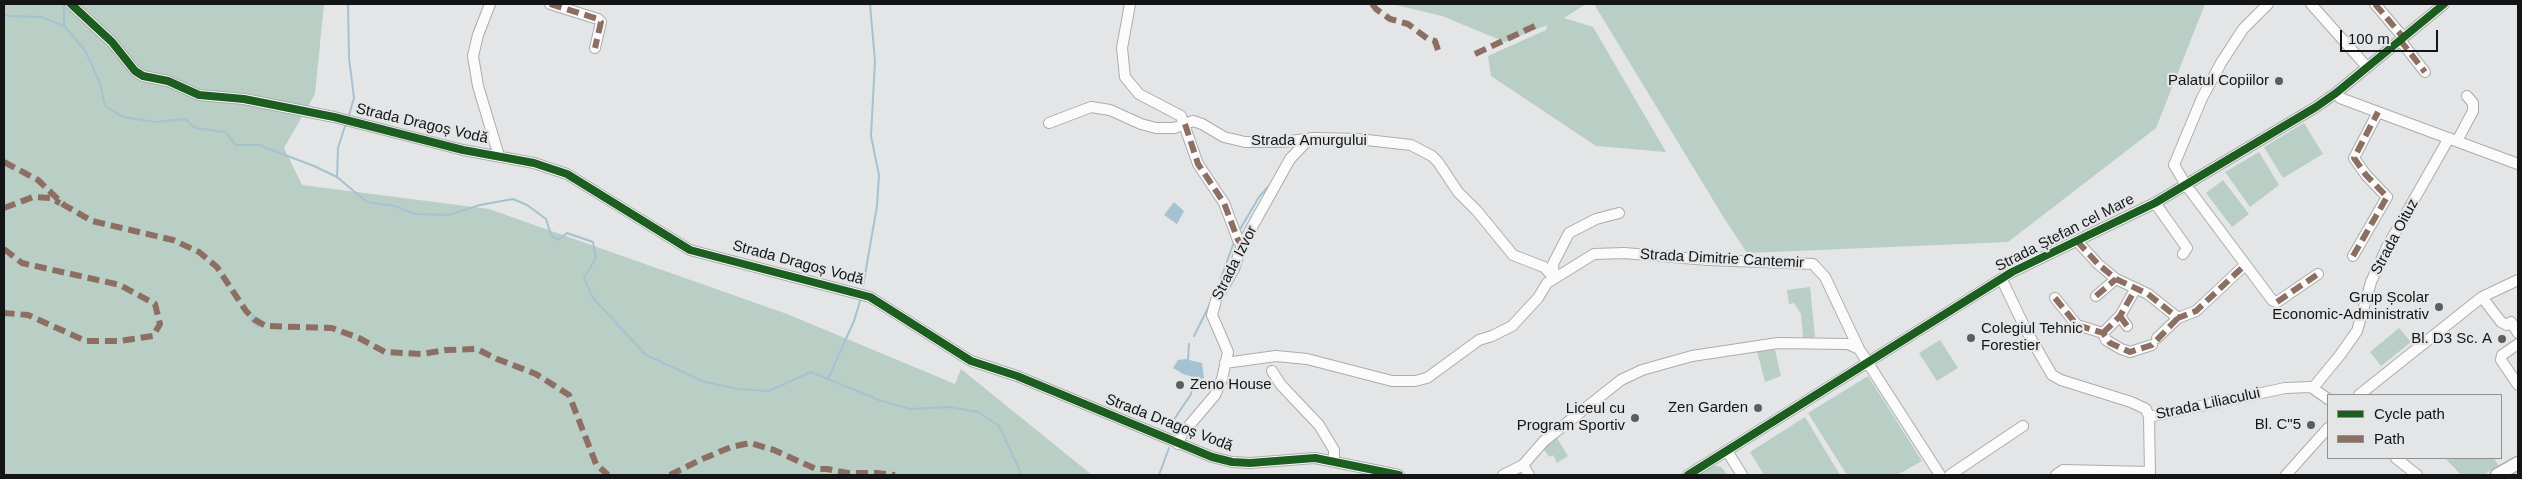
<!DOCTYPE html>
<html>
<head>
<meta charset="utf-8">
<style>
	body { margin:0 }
	#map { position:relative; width:2522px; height:479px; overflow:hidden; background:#e4e5e6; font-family:Arial,sans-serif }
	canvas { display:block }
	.frame { position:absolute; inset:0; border:5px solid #131415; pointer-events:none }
	.legend { position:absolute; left:2327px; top:394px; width:175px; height:65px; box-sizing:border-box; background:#e3e5e7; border:1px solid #909193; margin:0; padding:6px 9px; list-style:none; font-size:15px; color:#131415 }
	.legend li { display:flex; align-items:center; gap:10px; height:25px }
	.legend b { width:25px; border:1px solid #909193 }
	.scale { position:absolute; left:2340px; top:30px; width:98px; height:22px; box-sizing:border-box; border:2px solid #131415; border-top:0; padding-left:6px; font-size:15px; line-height:18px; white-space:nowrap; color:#131415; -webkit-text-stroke:4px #e3e5e7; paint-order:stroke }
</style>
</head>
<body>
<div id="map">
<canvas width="2522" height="479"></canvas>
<div class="frame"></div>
<ul class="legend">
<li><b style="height:6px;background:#1b5e20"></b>Cycle path</li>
<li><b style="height:6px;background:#8d6e63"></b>Path</li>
</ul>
<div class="scale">100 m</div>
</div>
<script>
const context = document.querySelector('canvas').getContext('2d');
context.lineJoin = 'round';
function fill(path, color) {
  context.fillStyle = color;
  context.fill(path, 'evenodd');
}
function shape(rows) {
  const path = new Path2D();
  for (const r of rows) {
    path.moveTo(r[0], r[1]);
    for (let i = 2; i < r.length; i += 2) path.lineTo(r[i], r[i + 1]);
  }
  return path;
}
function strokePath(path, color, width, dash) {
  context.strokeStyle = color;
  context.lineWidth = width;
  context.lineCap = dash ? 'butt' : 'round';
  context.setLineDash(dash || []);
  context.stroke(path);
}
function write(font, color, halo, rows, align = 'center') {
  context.font = font + ' Arial,sans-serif';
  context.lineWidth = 4.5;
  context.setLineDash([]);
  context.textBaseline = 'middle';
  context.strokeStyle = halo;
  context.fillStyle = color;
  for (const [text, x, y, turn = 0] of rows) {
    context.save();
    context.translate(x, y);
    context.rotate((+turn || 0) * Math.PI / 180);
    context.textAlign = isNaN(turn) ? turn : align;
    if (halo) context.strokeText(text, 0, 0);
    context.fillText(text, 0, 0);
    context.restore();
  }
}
fill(shape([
	[4,4,324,4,315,94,284,148,302,185,489,209,787,314,955,384,961,369,1092,475,4,475],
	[1392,4,1586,4,1564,18,1593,27,1666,152,1596,146,1491,76,1488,56,1546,30,1547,25,1505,42,1442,16],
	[1594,4,2205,4,2156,128,2008,242,1747,253,1724,218],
	[2304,123,2323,154,2283,178,2264,147],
	[2259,152,2279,185,2250,207,2225,172],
	[2223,180,2249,214,2232,227,2206,193],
	[1810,287,1815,337,1803,338,1801,314,1794,303,1789,304,1787,290],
	[2399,328,2411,342,2381,366,2370,352],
	[1940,340,1958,368,1937,381,1919,353],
	[1775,350,1781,376,1765,382,1757,351],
	[1868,376,1922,461,1897,475,1847,475,1808,413],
	[1805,417,1840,475,1764,475,1750,452],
	[1555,435,1568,456,1557,463,1553,455,1549,457,1542,447],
	[2445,458,2494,458,2499,466,2483,475,2461,475],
	[1712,465,1721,467,1728,475,1697,475]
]), '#b9cec4');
fill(shape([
	[1174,202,1184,211,1177,224,1164,215],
	[252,314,263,320,258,328,250,321],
	[1185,359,1202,363,1204,378,1200,379,1183,374,1173,368,1178,360]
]), '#a4c2d1');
strokePath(shape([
	[64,4,64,26],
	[348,4,349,58,354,98,349,115],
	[4,14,9,16,42,17,64,26,85,50,100,83,105,106,123,117,156,122,185,119,195,128,225,132,236,145,259,145,314,166,337,177,367,202,395,206,415,214,449,215,480,205,513,199,527,205,546,219,551,235,558,240,567,233,593,242,596,258,584,278,593,298,646,355,705,382,738,389,769,391,811,372,879,400,910,409,950,407,978,412,999,426,1022,475],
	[337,177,338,148,345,126],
	[1239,231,1259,197,1268,187],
	[863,286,877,206,879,175,871,136,875,61,870,4],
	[1217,289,1234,242],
	[1194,336,1211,302],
	[1188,360,1189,344],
	[828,379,854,321,861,298],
	[1175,432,1173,421,1191,394,1193,377],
	[1159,475,1169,448]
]), '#a4c2d1', 2);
const minor = shape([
	[71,4,112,42,135,71,143,76,168,81,199,95,244,99,334,117,463,150,534,163,567,174,690,250,870,297,971,361,1017,376,1212,457,1232,462,1250,463,1315,458,1399,475],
	[490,4,478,35,473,56,478,86,499,156],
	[550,4,598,19,601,22,595,48],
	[1130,4,1122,48,1125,77,1139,94,1181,116,1198,164,1224,203,1238,240,1242,245],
	[2268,4,2243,29,2221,63,2202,98,2174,165,2186,185,2272,300,2277,302,2318,274],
	[2311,4,2367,67],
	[2375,4,2403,37],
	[2400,40,2425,72],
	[2336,93,2340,98,2518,164],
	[1049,123,1091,107,1110,110,1141,124,1156,128,1174,128,1193,121,1202,124,1224,137,1245,142,1283,142,1313,138,1358,139,1411,145,1432,156,1438,162,1458,192,1477,211,1513,255,1544,267,1554,278],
	[2457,141,2473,111,2473,103,2467,96],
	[2155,203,2187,248,2183,254],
	[2077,241,2098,264,2116,279,2148,294,2178,318,2196,311,2245,265],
	[2353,256,2387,197,2366,175,2354,158,2378,112],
	[1554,278,1553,264,1569,233,1596,219,1619,213],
	[2002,280,2026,330,2052,375,2061,380,2131,402,2146,409,2149,417,2150,475],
	[2096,296,2116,279],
	[2482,297,2501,322,2507,325,2511,322,2518,333],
	[2055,298,2077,325,2103,333,2106,340,2121,349,2130,352,2152,345],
	[2120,316,2127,326],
	[2103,333,2120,316,2136,288],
	[2157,338,2178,318],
	[2518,344,2502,355,2501,360,2518,385],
	[1225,363,1276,356,1307,359,1392,381,1415,381,1427,378,1479,340,1492,336,1512,326,1538,298,1547,283,1594,254,1624,253,1708,260,1813,264,1825,277,1859,349,1940,475],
	[1272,371,1281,385,1319,425,1334,450,1334,461],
	[2313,388,2340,355,2357,331,2371,282,2387,247,2449,138],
	[2359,395,2482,297,2518,280],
	[2149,417,2285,388,2311,387,2328,399],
	[1178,444,1182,434,1215,395,1222,379,1228,352,1212,315,1216,300,1234,269,1242,245,1290,159,1309,139],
	[1727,451,1742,475],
	[2396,458,2417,475],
	[1523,465,1529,475],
	[1503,475,1523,465,1544,441,1621,380,1642,370,1692,356,1778,343,1848,344,1859,349],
	[1688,475,2012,272,2155,203,2316,107,2336,93,2444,4],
	[1950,475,2023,426],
	[2056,475,2063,470,2150,472],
	[2286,475,2328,428]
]);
const major = shape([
	[2497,475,2518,463]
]);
strokePath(minor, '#abacad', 12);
strokePath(major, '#abacad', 15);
strokePath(minor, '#fbfbfb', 10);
strokePath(major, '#fbfbfb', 12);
strokePath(shape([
	[550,4,598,19,601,22,595,48],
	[1372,4,1376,9,1390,19,1408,24,1428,39,1435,41,1438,50],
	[2375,4,2403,37],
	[2400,40,2425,72],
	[1475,54,1539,24],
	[1185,124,1198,164,1224,203,1238,240,1242,245],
	[4,162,38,180,64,205,92,221,173,240,199,252,217,267,246,311,255,320,266,326,332,328,359,338,385,352,422,354,446,350,477,349,497,359,536,374,569,395,596,464,608,475],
	[4,208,33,197,50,198,60,203],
	[2077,241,2098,264,2116,279,2148,294,2178,318,2196,311,2245,265],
	[4,249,22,263,120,285,155,304,160,324,153,336,119,341,86,341,28,315,4,313],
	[2353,256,2387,197,2366,175,2354,158,2378,112],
	[2096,296,2116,279],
	[2055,298,2077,325,2103,333,2110,343,2130,352,2152,345,2178,318],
	[2277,302,2318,274],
	[2120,316,2127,326],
	[2103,333,2120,316,2136,288],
	[670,475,700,460,731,447,750,443,774,450,816,469,827,469,848,473,877,473,895,475]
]), '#8d6e63', 6, [12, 6]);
strokePath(shape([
	[71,4,112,42,135,71,143,76,168,81,199,95,244,99,334,117,463,150,534,163,567,174,690,250,870,297,971,361,1017,376,1212,457,1232,462,1250,463,1315,458,1399,475],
	[1688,475,2012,272,2155,203,2316,107,2336,93,2444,4]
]), '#1b5e20', 8);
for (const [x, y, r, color] of [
	[2279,81,5,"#5c5d5e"],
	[2439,307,5,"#5c5d5e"],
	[1971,338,5,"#5c5d5e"],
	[2502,339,5,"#5c5d5e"],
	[1180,385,5,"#5c5d5e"],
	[1758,408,5,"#5c5d5e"],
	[1635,418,5,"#5c5d5e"],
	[2311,425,5,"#5c5d5e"]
]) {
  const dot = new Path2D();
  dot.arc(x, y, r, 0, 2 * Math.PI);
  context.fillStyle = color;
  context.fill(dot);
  strokePath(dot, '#e3e5e7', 2);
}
write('15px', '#131415', '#e3e5e7', [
	["Palatul Copiilor",2269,81],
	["Grup Școlar",2429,298],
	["Economic-Administrativ",2429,315],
	["Colegiul Tehnic",1981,329,"left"],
	["Forestier",1981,346,"left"],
	["Bl. D3 Sc. A",2492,339],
	["Zeno House",1190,385,"left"],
	["Zen Garden",1748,408],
	["Liceul cu",1625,409],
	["Program Sportiv",1625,426],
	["Bl. C\"5",2301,425]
], 'right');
write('15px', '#131415', '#e3e5e7', [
	["Strada Dragoș Vodă",422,124,13],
	["Strada Amurgului",1309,141],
	["Strada Ștefan cel Mare",2065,233,-27],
	["Strada Oituz",2395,237,-62],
	["Strada Dimitrie Cantemir",1722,259,3],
	["Strada Dragoș Vodă",798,263,15],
	["Strada Izvor",1235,263,-63],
	["Strada Liliacului",2208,404,-12],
	["Strada Dragoș Vodă",1169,423,21]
]);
</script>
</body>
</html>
